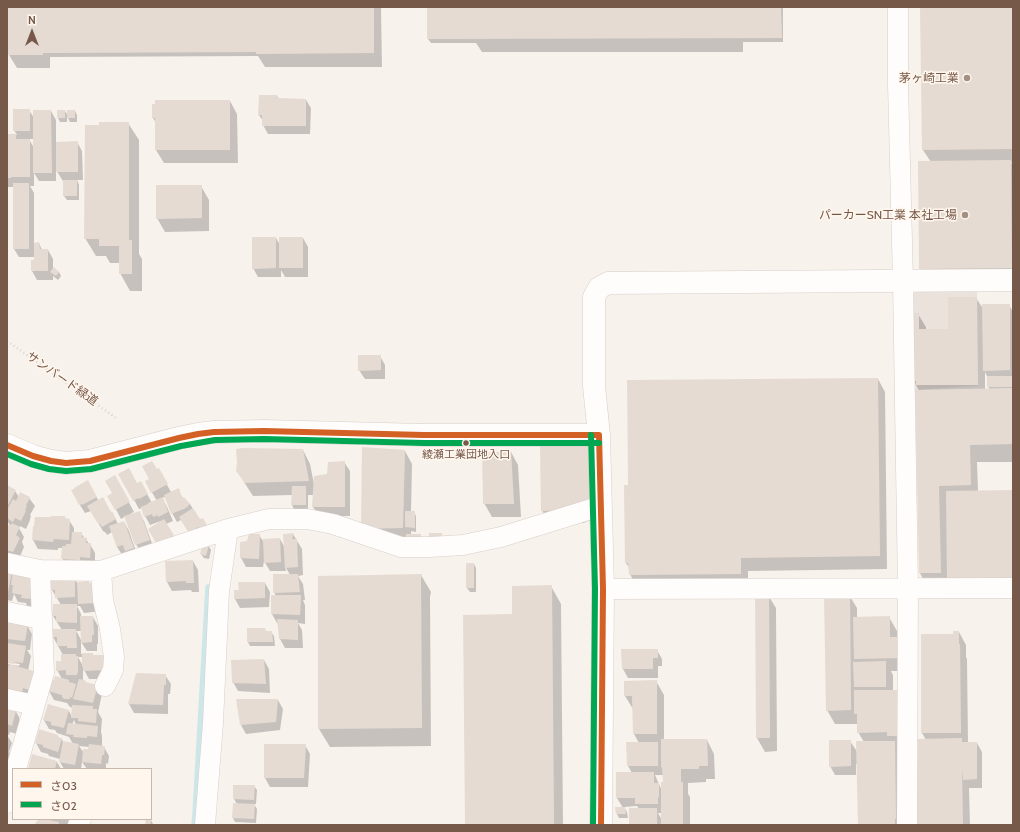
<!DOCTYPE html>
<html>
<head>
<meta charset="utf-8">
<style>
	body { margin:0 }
	#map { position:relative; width:1020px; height:832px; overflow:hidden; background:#f8f2ec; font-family:Cabin,"Noto Sans JP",sans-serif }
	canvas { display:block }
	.frame { position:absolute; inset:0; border:8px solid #77594a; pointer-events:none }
	.legend { position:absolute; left:12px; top:768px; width:140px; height:52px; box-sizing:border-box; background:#fff7ed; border:1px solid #c9b8ac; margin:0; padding:5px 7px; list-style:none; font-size:12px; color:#77594a }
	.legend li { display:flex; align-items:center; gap:8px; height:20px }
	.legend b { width:20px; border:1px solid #c9b8ac }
	.north { position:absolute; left:12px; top:12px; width:40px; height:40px; -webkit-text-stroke:3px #fff7ed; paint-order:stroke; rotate:0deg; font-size:11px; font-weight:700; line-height:16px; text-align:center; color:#77594a }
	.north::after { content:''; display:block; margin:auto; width:14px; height:18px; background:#77594a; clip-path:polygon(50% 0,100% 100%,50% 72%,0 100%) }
</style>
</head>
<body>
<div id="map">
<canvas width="1020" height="832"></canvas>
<div class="frame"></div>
<ul class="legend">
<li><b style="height:5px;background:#d36024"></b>さ03</li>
<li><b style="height:5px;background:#00a651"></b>さ02</li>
</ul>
<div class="north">N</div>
</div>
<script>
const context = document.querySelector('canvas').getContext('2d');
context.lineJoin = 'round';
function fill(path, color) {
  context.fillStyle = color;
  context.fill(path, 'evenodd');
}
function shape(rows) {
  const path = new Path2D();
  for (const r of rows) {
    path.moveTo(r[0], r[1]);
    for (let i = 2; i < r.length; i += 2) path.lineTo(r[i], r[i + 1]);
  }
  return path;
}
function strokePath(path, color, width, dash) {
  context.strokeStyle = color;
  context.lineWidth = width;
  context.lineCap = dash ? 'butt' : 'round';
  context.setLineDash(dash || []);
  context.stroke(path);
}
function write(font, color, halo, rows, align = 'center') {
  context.font = font + ' Cabin,"Noto Sans JP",sans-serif';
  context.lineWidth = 3;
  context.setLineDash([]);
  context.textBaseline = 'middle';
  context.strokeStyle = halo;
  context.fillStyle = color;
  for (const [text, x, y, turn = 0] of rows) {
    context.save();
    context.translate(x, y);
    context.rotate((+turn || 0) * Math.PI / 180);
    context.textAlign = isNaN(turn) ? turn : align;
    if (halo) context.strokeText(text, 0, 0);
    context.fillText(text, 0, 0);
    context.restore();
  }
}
fill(shape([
	[977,291,977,386,915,390,908,387,908,299,915,292]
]), '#ebe2dc');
fill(shape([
	[9,7,381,7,382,67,265,67,258,56,50,57,50,68,17,68,9,55],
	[428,7,783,7,783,42,743,42,743,52,482,52,476,43,431,43,428,39],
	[921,7,1013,7,1013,162,1011,162,1013,166,1013,281,928,282,920,269,931,162,923,150],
	[277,96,279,99,306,100,311,108,310,134,268,134,263,125,263,121,259,115],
	[230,101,237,114,238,163,164,163,156,150,156,123,153,118,153,105],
	[29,110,34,118,51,111,56,120,56,143,77,142,82,151,83,180,77,180,79,185,79,200,67,200,64,196,64,181,63,181,56,170,56,181,39,181,34,173,34,186,30,186,34,193,34,244,39,243,42,250,48,250,53,259,53,268,59,272,61,276,58,280,53,276,53,280,37,280,32,271,35,257,19,257,14,249,14,187,7,187,7,135,17,135,14,130],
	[29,139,34,139,34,148],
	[65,111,68,116,75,111,77,115,77,122,70,122,67,116,67,122,60,122,58,118],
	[128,123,139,140,139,254,142,259,142,291,130,291,120,273,120,263,110,263,106,256,96,256,85,238,100,126],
	[201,186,209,200,209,231,165,232,157,218],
	[276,238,280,245,303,238,308,247,308,277,285,277,281,270,281,277,258,277,253,268],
	[976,298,984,310,1009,305,1013,312,1013,462,977,462,978,491,1013,491,1013,595,927,587,920,573,916,391,919,391,914,381,918,314,926,327,926,330,949,330],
	[985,372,988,378,988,387,990,389,985,390],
	[380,356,385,365,385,379,365,379,359,370],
	[878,379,885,392,887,569,748,571,748,587,637,588,630,574,630,569,626,563,629,486],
	[541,447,601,516,583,523,549,524,542,510],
	[303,450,310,464,314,484,328,475,344,462,350,471,350,516,319,516,313,507,314,495,308,495,308,509,294,509,292,505,292,495,253,496,237,471],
	[405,451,412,464,411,512,414,512,416,516,416,532,411,531,411,535,420,535,422,539,370,543],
	[511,452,518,465,521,517,492,517,484,503],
	[158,469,171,492,178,489,183,499,190,504,200,521,202,519,211,535,195,541,181,520,177,522,172,513,165,497,162,498,167,507,173,521,166,524,178,544,163,553,161,521,150,525,145,516,142,508,139,509,120,474,137,485,141,483,152,503,157,501,146,482,150,479,157,470],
	[115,476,134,512,130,514,130,515,139,512,144,521,154,549,141,553,136,544,126,516,121,519,109,496,113,494],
	[88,481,98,500,111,513,112,512,118,524,124,522,129,531,138,557,123,556,117,547,112,532,107,535,106,533,103,531,91,511,85,513,80,505],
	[7,487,15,491,19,497,29,498,35,506,30,515,31,516,30,519,30,520,26,529,20,526,19,528,24,537,22,542,24,547,18,561,7,555,7,530,10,525,7,521],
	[66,519,69,520,74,528,74,533,81,533,85,539,86,539,89,544,90,544,95,553,95,566,67,567,62,558,63,548,58,548,58,550,38,549,33,540,34,527],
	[293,534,302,549,303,575,298,576,303,584,305,600,303,600,305,605,305,624,298,623,302,630,303,648,285,648,280,639,278,623,277,623,272,614,276,596,274,592,290,575,285,566,286,571,270,571,264,561,263,567,246,567,241,558,248,542,259,535,265,544,280,539,285,548],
	[208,545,211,550,209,559,204,558,201,554],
	[193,561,198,570,199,592,192,592,191,590,172,591,167,582,166,562],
	[467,564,474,564,476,568,476,592,470,592,467,588],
	[7,572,11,572,13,576,33,575,36,608,27,606,26,603,18,602,14,594,12,601,7,600],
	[421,575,431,592,430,597,431,746,330,747,319,729],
	[74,578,77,583,88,582,101,611,84,613,80,606,77,606,81,614,81,617,93,617,98,626,98,644,97,644,97,651,87,651,81,642,81,654,92,654,110,679,89,679,83,668,83,681,85,681,86,683,102,694,98,712,102,719,101,732,102,736,102,746,104,747,109,756,108,764,106,763,106,769,87,769,82,762,81,769,64,769,60,762,60,759,49,756,48,754,41,752,36,743,57,735,59,739,62,739,63,742,73,744,69,737,57,733,55,730,49,729,44,720,69,711,72,717,73,708,70,707,67,703,54,700,49,691,55,681,62,679,57,670,62,662,63,655,53,637,53,630,62,630,53,616,61,605,52,590,51,582,68,582],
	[76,631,81,631,81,640,78,634],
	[78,657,83,657,83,666],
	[74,720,76,725,72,725],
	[79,746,89,747,89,750,84,753],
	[265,583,270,592,269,607,240,608,235,599,240,591],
	[551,586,561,604,563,825,466,825,513,615],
	[756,595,768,595,776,608,777,751,765,752,757,738],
	[849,595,857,608,857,618,889,617,897,631,897,638,907,671,891,671,893,675,893,691,900,691,903,825,859,825,858,764,856,764,856,775,835,775,830,766,850,741,858,753,864,742,858,732,858,724,835,724,827,710],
	[7,624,27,625,32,634,30,650,27,650,31,656,28,671,37,699,17,699,7,676,9,669,7,669,7,664,19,666,20,664,7,662],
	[265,629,266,632,271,632,274,636,275,646,250,646,248,642],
	[959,632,966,645,966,657,967,659,968,743,977,743,982,752,982,788,969,788,970,825,918,825,926,740,922,733,954,635],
	[657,650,662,659,662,666,658,666,658,678,628,678,623,669],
	[264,660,269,669,270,693,238,691,233,682],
	[137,674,165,675,171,684,170,694,168,694,168,714,134,713,129,704],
	[656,681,664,695,664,740,707,740,714,754,715,779,706,779,706,782,688,783,688,794,690,797,690,825,630,825,639,809,637,806,624,807,627,812,628,818,619,818,617,814,623,808,617,798,632,773,628,766,627,743,639,743,634,734,633,709,625,696],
	[655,775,664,775,664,783,662,791],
	[658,813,662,813,662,820],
	[278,700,283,709,280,730,246,734,241,725],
	[7,707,14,708,19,717,20,721,17,734,10,732,9,735,7,734],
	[7,735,12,743,9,752,11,755,9,763,7,763],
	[305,745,310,754,308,787,270,787,265,778],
	[57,762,61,769,30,769],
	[234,786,254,786,257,790,256,804,254,804,257,809,256,823,235,822,233,818,237,804,234,799],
	[39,819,45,820,45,819,73,819,72,825,36,825],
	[147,819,151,820,153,824,153,825,146,825]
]), '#0003');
strokePath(shape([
	[194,825,195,813,208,587]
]), '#cde7e8', 5.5);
fill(shape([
	[8,7,374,7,374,53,256,54,256,52,43,53,43,55,8,55],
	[427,7,781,7,782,38,427,39],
	[920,7,1013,7,1013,149,922,150],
	[259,95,277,95,277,98,306,99,306,126,262,126,262,115,258,115],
	[155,100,230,100,230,150,155,150,155,118,152,118,152,104,155,104],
	[13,109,30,109,30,131,13,131],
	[33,110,51,110,52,173,33,173],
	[57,110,65,110,65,118,57,118],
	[67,110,75,110,75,118,67,118],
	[99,122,129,122,129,240,132,240,132,274,119,274,119,246,99,246,99,239,84,239,85,125,99,125],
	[7,134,16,134,16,139,30,139,30,177,11,177,11,178,7,178],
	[78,141,78,172,56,172,56,142],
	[1011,160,1012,268,919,269,918,161],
	[63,180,77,180,77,196,63,196],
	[13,183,29,183,29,249,13,249],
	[156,185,202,185,202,218,156,219],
	[252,237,276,237,276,268,252,269],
	[279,237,303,237,303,268,279,268],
	[39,242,40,249,48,249,48,271,31,271,31,260,34,260,34,243],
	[54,267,59,272,56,276,50,272],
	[948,297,977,297,978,385,916,385,916,381,913,381,912,313,919,313,919,329,948,329],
	[982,304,1010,304,1010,370,983,371],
	[358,355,381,355,381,370,358,371],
	[987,376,1013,376,1013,387,987,387],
	[878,378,880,556,741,558,741,574,629,575,628,563,625,563,624,485,628,485,627,380],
	[1013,388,1013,444,970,445,971,485,939,486,941,573,919,573,915,390],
	[593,445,593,502,575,510,541,511,540,446],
	[362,447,405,450,403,528,361,529],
	[243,448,303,449,309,481,245,483,236,471,237,463,236,449],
	[511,451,514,504,483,504,482,453],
	[152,461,157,469,159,468,168,484,151,493,145,481,149,479,142,466],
	[345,461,345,507,312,507,314,476,327,474,328,462],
	[129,468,137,483,141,481,148,494,139,499,138,498,133,501,118,474],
	[115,475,130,502,115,510,107,496,112,493,105,481],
	[88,480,97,497,82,505,82,504,79,505,71,490,74,489,74,488],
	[7,485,16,490,7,507],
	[292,486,306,486,306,505,291,505],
	[179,488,182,498,184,497,190,504,186,508,171,514,164,495],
	[1013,490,1013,578,947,578,946,491],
	[20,492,30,497,26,506,27,506,25,510,26,511,21,521,15,518,13,522,7,518,7,510,13,499,16,501],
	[103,497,111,512,112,511,116,519,102,527,100,524,97,522,87,506],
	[163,497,168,512,158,517,158,515,153,517,152,514,144,517,141,507,148,504,148,503],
	[193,508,200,519,203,518,207,525,199,530,198,527,189,533,179,517],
	[140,511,150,540,135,545,124,516],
	[405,511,415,511,415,528,405,527],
	[51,516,65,516,65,518,70,519,69,540,54,539,53,542,32,540,33,526,34,526,35,517,51,517],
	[164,519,174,535,157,545,148,529],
	[124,521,134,548,125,551,123,545,117,547,109,526],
	[12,523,20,527,16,535,20,538,13,552,7,550,7,528,9,524,11,525],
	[72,532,82,532,82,537,87,538,86,543,91,543,90,558,80,557,80,560,61,559,62,546,66,546,66,544,71,544],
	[294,533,292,539,297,539,298,567,285,568,283,534],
	[429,533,442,533,442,541,429,541],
	[249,534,260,534,259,559,240,558,240,542,247,541],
	[406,534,421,534,421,540,406,540],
	[280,538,281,562,264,563,263,539],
	[203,543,209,545,206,556,200,554],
	[193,560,194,583,186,583,186,581,166,582,165,561],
	[466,563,474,563,474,588,466,588],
	[7,570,12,571,8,592,7,592],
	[13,571,33,574,32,599,21,598,22,595,12,593,13,585,11,585],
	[273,574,298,574,300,592,273,593],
	[422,574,421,579,422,728,318,729,318,576],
	[67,577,75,577,75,597,55,598,55,590,51,590,50,581,67,581],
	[89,581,89,583,95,582,96,603,78,604,77,582],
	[238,582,265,582,265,598,234,599,234,590,239,590],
	[552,585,554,825,465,825,463,615,512,614,512,586],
	[755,594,769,594,770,738,756,738],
	[824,594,850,594,851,710,826,711],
	[271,595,301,595,300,615,271,614],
	[53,604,77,604,77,623,56,622,56,616,52,616],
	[80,616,93,616,94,635,92,635,92,642,81,643],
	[890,616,890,637,900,637,900,658,854,659,853,617],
	[277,619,298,620,298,640,279,639],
	[8,621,28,624,25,641,7,639,7,623,8,623],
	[247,628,265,628,265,631,272,631,273,642,247,642],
	[52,629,76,629,77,648,67,648,67,646,57,646,57,637,52,637],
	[953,631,959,631,959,644,960,644,961,733,921,733,921,634,953,634],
	[7,643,26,646,23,663,15,662,14,664,7,663],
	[621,649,658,649,658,658,653,658,653,669,622,669],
	[82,653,93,653,93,655,105,655,105,670,83,671,83,667,82,667],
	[61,654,76,654,76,656,78,656,78,673,77,673,77,675,66,675,66,670,56,671,56,661,61,661],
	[264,659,266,684,232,683,231,660],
	[886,661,886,687,854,687,853,662],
	[9,664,37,672,32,691,23,688,22,692,14,690,13,691,7,690,7,672],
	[136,673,166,674,166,685,164,685,163,705,128,704],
	[55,676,69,680,69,682,76,684,72,698,70,697,70,699,64,699,62,697,62,695,48,691,51,679,54,680],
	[79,679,85,680,85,682,98,685,93,703,73,699],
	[657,680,657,734,633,734,632,696,624,696,624,681],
	[854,690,900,690,900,736,887,736,887,732,857,733,857,714,854,714],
	[236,699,278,699,276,722,240,725],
	[48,704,69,710,64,728,51,725,51,722,43,720],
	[72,705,93,706,93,709,97,709,96,723,78,721,78,718,71,718],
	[7,706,14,708,14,711,16,711,12,726,7,724],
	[68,723,98,726,97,737,87,736,87,738,73,737,74,735,66,734],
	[39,729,58,735,57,737,62,738,58,752,43,747,43,745,35,743],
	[962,738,962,742,977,742,977,779,963,780,962,768,963,825,917,825,917,739],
	[661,739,707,739,708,766,699,766,699,769,681,769,681,782,683,782,683,825,661,825,661,782,663,782,662,767,661,767],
	[829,740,851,740,851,766,829,767],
	[63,741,79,744,75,765,59,762],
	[856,741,895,741,896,819,895,819,895,825,858,825],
	[626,742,658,742,658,766,627,766],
	[89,744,105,746,104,755,102,755,101,764,82,762,83,749,88,749],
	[264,744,306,744,304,778,264,778],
	[32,754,57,761,55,769,28,769],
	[616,772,654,772,654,783,659,783,659,797,658,797,658,804,635,804,635,798,616,798],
	[233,785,255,785,254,800,233,799],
	[233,803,255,804,254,819,232,818],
	[615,807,625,807,626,814,616,814],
	[629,808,657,808,657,825,629,825],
	[38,819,44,819,59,822,59,825,35,825,36,822,37,822],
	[146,819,152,819,150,825,145,825]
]), '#e5dbd3');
const street = shape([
	[898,7,898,84,903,281,908,589,907,825],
	[7,563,40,570,101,571,228,529,269,519,307,519,333,524,401,547,430,547,463,545,501,537,601,506],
	[101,571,103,600,110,629,114,657,113,670,105,686],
	[603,589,1013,588],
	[7,612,41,619],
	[7,699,34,705],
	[16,769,44,673,40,570],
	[7,803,13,781],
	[78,825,81,819],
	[205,825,213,723,219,591,228,529]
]);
const secondary = shape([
	[7,445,33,456,51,461,66,463,90,461,179,438,198,434,214,432,264,431,424,435,599,435],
	[601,825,603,589,599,435,594,386,594,297,599,288,608,283,1013,280]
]);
strokePath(street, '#d6cec8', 21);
strokePath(secondary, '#d7cec8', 23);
strokePath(shape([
	[7,341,116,418]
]), '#dad2ce', 2.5, [1, 3]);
strokePath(street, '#fefdfc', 20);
strokePath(secondary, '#fefdfc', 22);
strokePath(shape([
	[599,435,603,589,601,825],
	[7,445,33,456,51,461,66,463,90,461,179,438,198,434,214,432,264,431,424,435,599,435]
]), '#d36024', 6);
strokePath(shape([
	[591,435,595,589,593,825],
	[7,454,31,464,49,469,66,471,91,469,181,446,215,440,264,439,424,443,599,443]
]), '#00a651', 6);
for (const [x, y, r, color] of [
	[967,78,4,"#a48f83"],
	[965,215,4,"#a48f83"],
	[466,443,3.5,"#77594a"]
]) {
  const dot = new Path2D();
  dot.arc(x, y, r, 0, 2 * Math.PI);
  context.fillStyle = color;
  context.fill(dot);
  strokePath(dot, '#fff7ed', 1.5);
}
write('11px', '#77594a', '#fff7ed', [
	["綾瀬工業団地入口",466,455]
]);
write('12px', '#77594a', '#fff7ed', [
	["茅ヶ崎工業",959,78],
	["パーカーSN工業 本社工場",957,215]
], 'right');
write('12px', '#77594a', '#fff7ed', [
	["サンバード緑道",62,379,35]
]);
</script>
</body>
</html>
